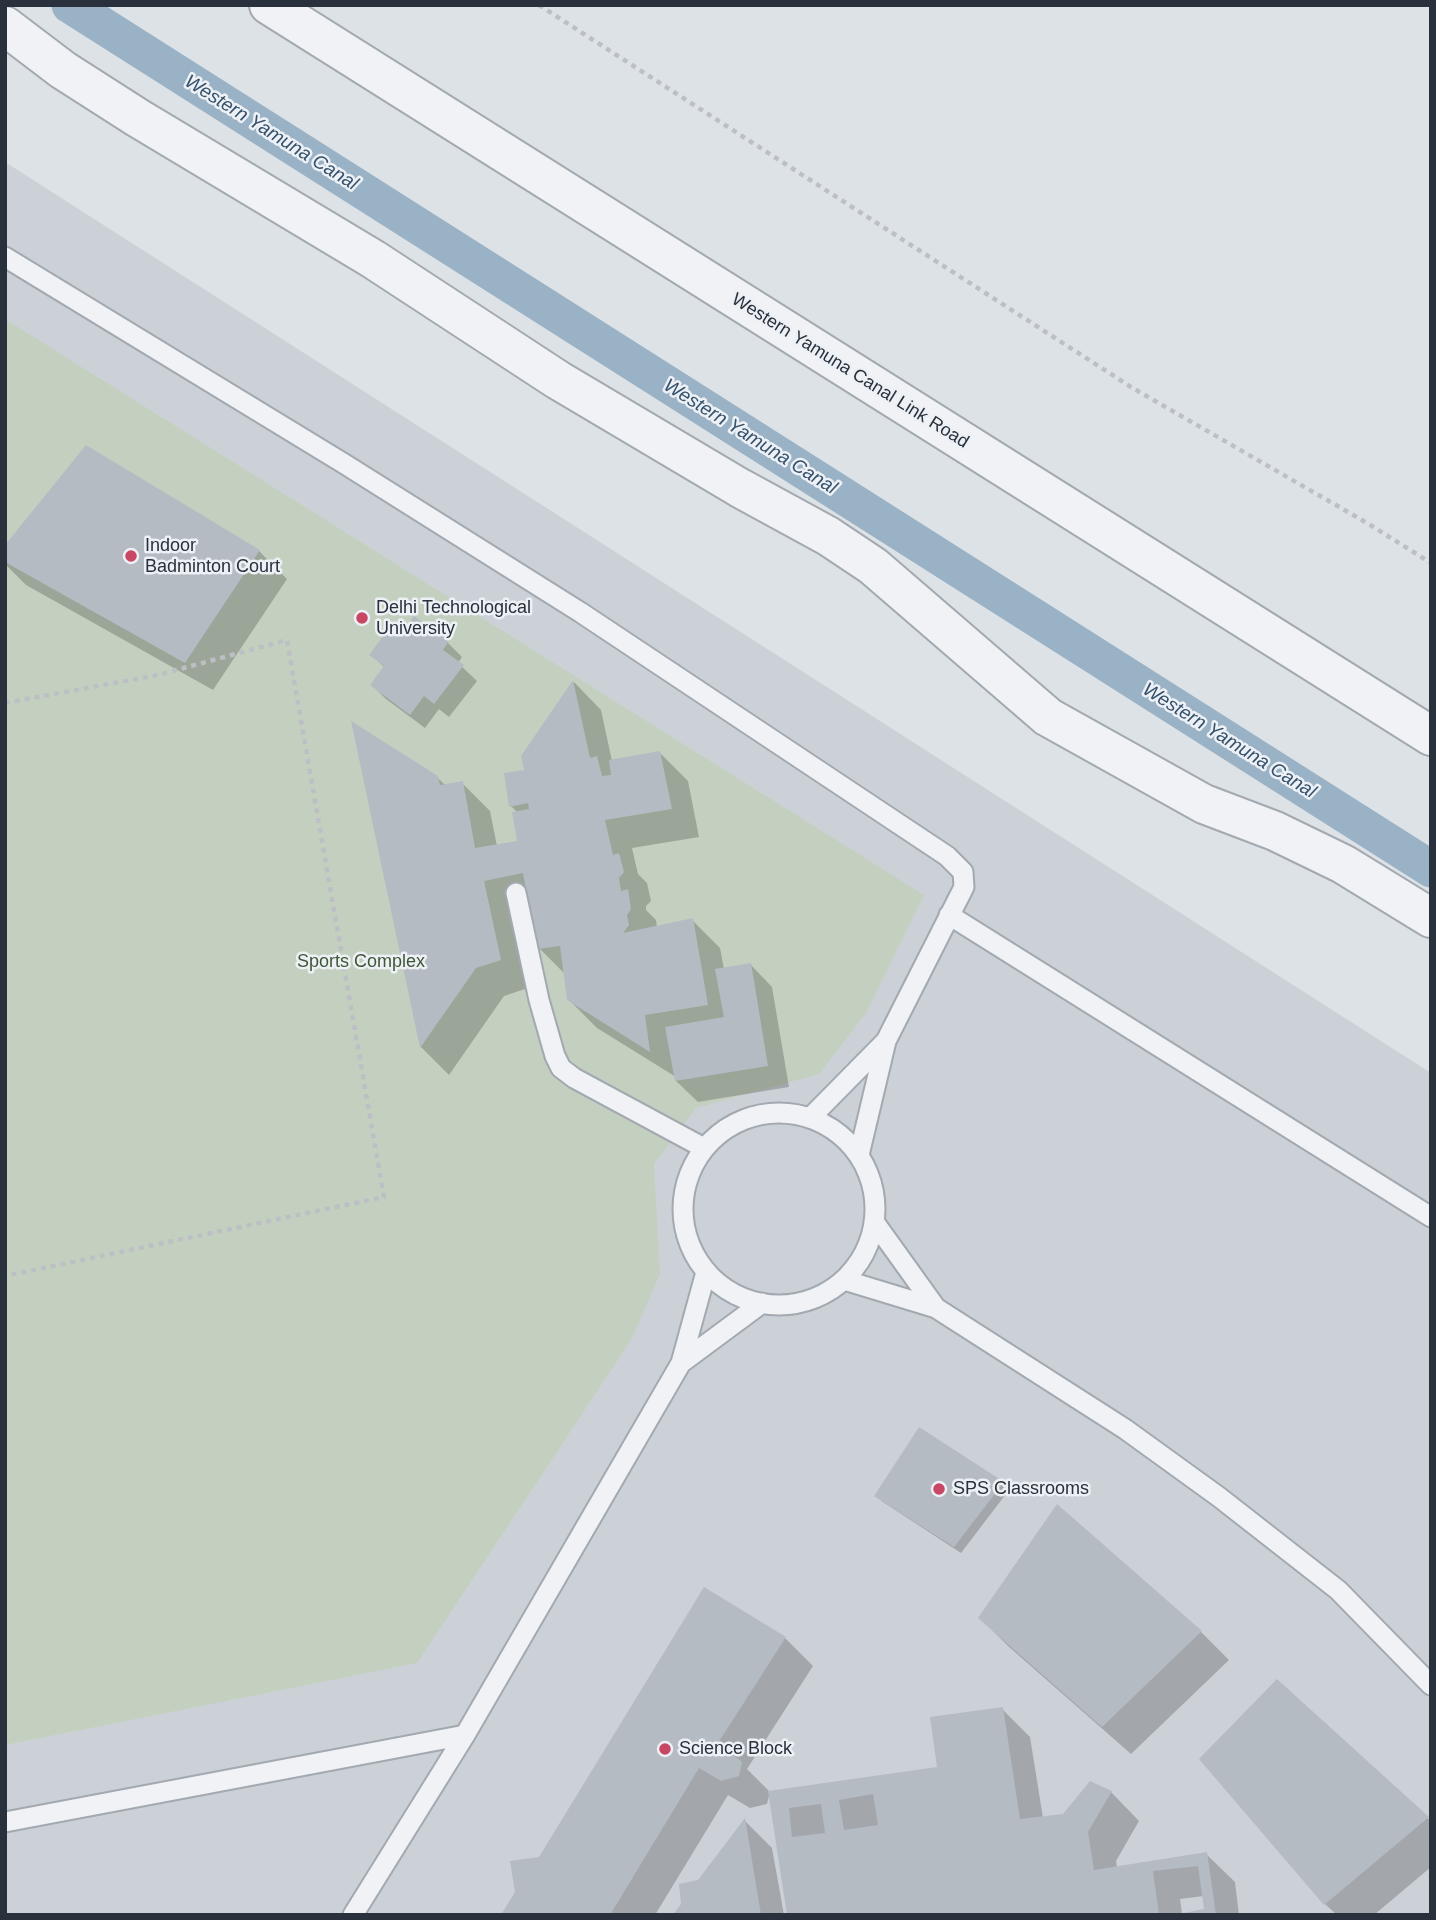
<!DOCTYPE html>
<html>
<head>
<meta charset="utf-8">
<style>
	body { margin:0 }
	#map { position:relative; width:1436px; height:1920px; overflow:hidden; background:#dde2e6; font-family:Arial,sans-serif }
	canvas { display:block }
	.frame { position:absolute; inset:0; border:7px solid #28313c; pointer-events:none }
</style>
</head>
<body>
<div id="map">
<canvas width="1436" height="1920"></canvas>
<div class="frame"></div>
</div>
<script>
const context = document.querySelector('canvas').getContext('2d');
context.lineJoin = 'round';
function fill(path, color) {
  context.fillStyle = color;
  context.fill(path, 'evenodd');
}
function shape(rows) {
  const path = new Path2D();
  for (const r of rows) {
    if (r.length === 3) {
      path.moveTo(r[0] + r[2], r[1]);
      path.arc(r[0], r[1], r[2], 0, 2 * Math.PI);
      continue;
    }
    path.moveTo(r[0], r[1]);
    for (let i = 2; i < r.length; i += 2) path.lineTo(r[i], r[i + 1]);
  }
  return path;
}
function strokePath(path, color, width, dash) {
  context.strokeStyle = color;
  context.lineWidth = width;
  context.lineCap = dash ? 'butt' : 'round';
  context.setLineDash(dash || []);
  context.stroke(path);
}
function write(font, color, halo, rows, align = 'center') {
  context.font = font + ' Arial,sans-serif';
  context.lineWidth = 5;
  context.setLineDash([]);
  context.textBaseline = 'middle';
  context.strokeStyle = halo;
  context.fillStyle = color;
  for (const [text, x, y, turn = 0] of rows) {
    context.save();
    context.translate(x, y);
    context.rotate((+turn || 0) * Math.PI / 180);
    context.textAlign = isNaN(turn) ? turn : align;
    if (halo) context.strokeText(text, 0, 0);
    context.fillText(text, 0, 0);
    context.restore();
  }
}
fill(shape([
	[5,162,1431,1073,1431,1915,5,1915]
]), '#ccd1d8');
fill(shape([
	[5,319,924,895,866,1013,819,1074,696,1108,654,1164,660,1274,631,1340,417,1663,5,1745]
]), '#c4d0bf');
fill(shape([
	[5,547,259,551,287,579,213,690,26,585,5,564],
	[414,618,448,643,462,657,458,663,477,681,449,717,439,709,425,728,386,699,372,685,385,668,371,654,400,638],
	[574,682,601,710,612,761,660,753,688,781,699,837,632,848,638,874,647,883,651,901,646,906,646,910,656,920,657,927,692,920,720,948,724,969,751,965,772,987,789,1087,698,1102,676,1081,676,1077,597,1028,568,999,565,974,539,948,531,904,512,908,528,988,504,996,449,1075,421,1047,354,725,437,777,446,786,462,783,490,811,497,846,519,843,518,813,511,806,526,772,522,756],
	[1003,1483,1009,1490,961,1553,883,1502,876,1496],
	[980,1618,1201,1632,1229,1660,1131,1754,1008,1646],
	[785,1638,813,1666,747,1769,770,1792,767,1804,750,1808,728,1795,655,1915,503,1915,540,1859],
	[1277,1682,1431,1821,1431,1867,1374,1915,1337,1915,1325,1904],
	[1002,1709,1030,1737,1043,1818,1064,1815,1091,1783,1111,1792,1139,1821,1116,1861,1117,1868,1206,1854,1235,1882,1239,1915,789,1915,770,1792,939,1769],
	[1204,1896,1206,1910,1182,1914,1180,1899],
	[745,1821,772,1848,784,1915,675,1915]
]), '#0003');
strokePath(shape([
	[70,5,1431,869]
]), '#9ab2c5', 37);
fill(shape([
	[86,445,260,550,185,663,5,562,5,545],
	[414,616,449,641,443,650,464,665,434,704,424,696,410,715,370,685,384,666,369,655,389,628,399,635],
	[573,680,590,758,597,756,602,776,611,775,609,760,660,751,672,809,605,820,613,855,619,853,624,872,619,878,621,891,628,889,631,909,627,915,629,925,623,933,693,918,708,1005,645,1015,650,1052,567,1000,560,946,537,949,523,873,484,881,501,960,476,968,420,1048,351,721,438,776,440,785,463,781,475,848,517,841,512,812,529,809,528,803,509,807,504,773,524,770,521,756],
	[751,963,768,1066,675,1081,665,1027,724,1017,715,969],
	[919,1427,1004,1482,954,1547,874,1496],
	[1057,1504,1202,1631,1102,1727,978,1618],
	[704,1587,786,1637,718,1743,742,1762,739,1776,721,1781,699,1768,610,1915,501,1915,515,1892,510,1861,539,1857],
	[1277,1679,1429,1817,1324,1905,1199,1759],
	[1003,1707,1020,1819,1063,1814,1090,1781,1112,1791,1088,1832,1094,1870,1207,1852,1216,1915,1174,1915,1204,1909,1198,1866,1153,1871,1159,1915,787,1915,768,1791,937,1767,930,1717],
	[873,1794,878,1825,844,1830,839,1800],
	[821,1804,825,1833,792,1837,789,1808],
	[745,1818,761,1915,673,1915,681,1904,679,1884,698,1880]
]), '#b5bbc3');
const service = shape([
	[5,257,343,463,580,612,947,856,963,872,964,887,886,1041,859,1155],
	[516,893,539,1000,555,1056,561,1068,574,1078,704,1148],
	[949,915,1431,1217],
	[779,1209,96],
	[810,1118,885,1042],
	[875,1223,936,1308],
	[844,1280,936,1308,1125,1429,1219,1497,1338,1590,1431,1685],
	[681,1363,762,1303],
	[5,1822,465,1735],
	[353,1915,465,1735,681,1363,706,1272]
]);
const minor = shape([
	[269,5,1431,736]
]);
const tertiary = shape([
	[5,26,63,70,138,118,373,259,558,380,740,488,828,536,873,566,1048,717,1204,804,1275,831,1343,864,1431,918]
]);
strokePath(service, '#a3a9b0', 23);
strokePath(minor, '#a3a9b0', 42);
strokePath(tertiary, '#a3a9b0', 42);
strokePath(shape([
	[539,5,1131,387,1367,523,1431,563],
	[5,703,158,675,287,640,384,1197,5,1276]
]), '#bcc0c5', 4.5, [5, 5]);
strokePath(service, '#f0f2f5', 19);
strokePath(minor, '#f0f2f5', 38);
strokePath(tertiary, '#f0f2f5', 38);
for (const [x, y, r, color] of [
	[131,556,7,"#c74764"],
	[362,618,7,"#c74764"],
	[939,1489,7,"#c74764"],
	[665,1749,7,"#c74764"]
]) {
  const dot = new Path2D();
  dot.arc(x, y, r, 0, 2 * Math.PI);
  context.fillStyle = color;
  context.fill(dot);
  strokePath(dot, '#edf0f4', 2.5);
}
write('18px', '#28313c', '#edf0f4', [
	["Western Yamuna Canal Link Road",850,371,32]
]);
write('18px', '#28313c', '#edf0f4', [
	["Indoor",145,546],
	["Badminton Court",145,567],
	["Delhi Technological",376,608],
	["University",376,629],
	["SPS Classrooms",953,1489],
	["Science Block",679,1749]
], 'left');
write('18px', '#3e5736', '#edf0f4', [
	["Sports Complex",361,962]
]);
write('italic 19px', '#34526e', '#edf0f4', [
	["Western Yamuna Canal",271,133,32],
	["Western Yamuna Canal",750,437,32],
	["Western Yamuna Canal",1229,741,32]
]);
</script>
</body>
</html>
